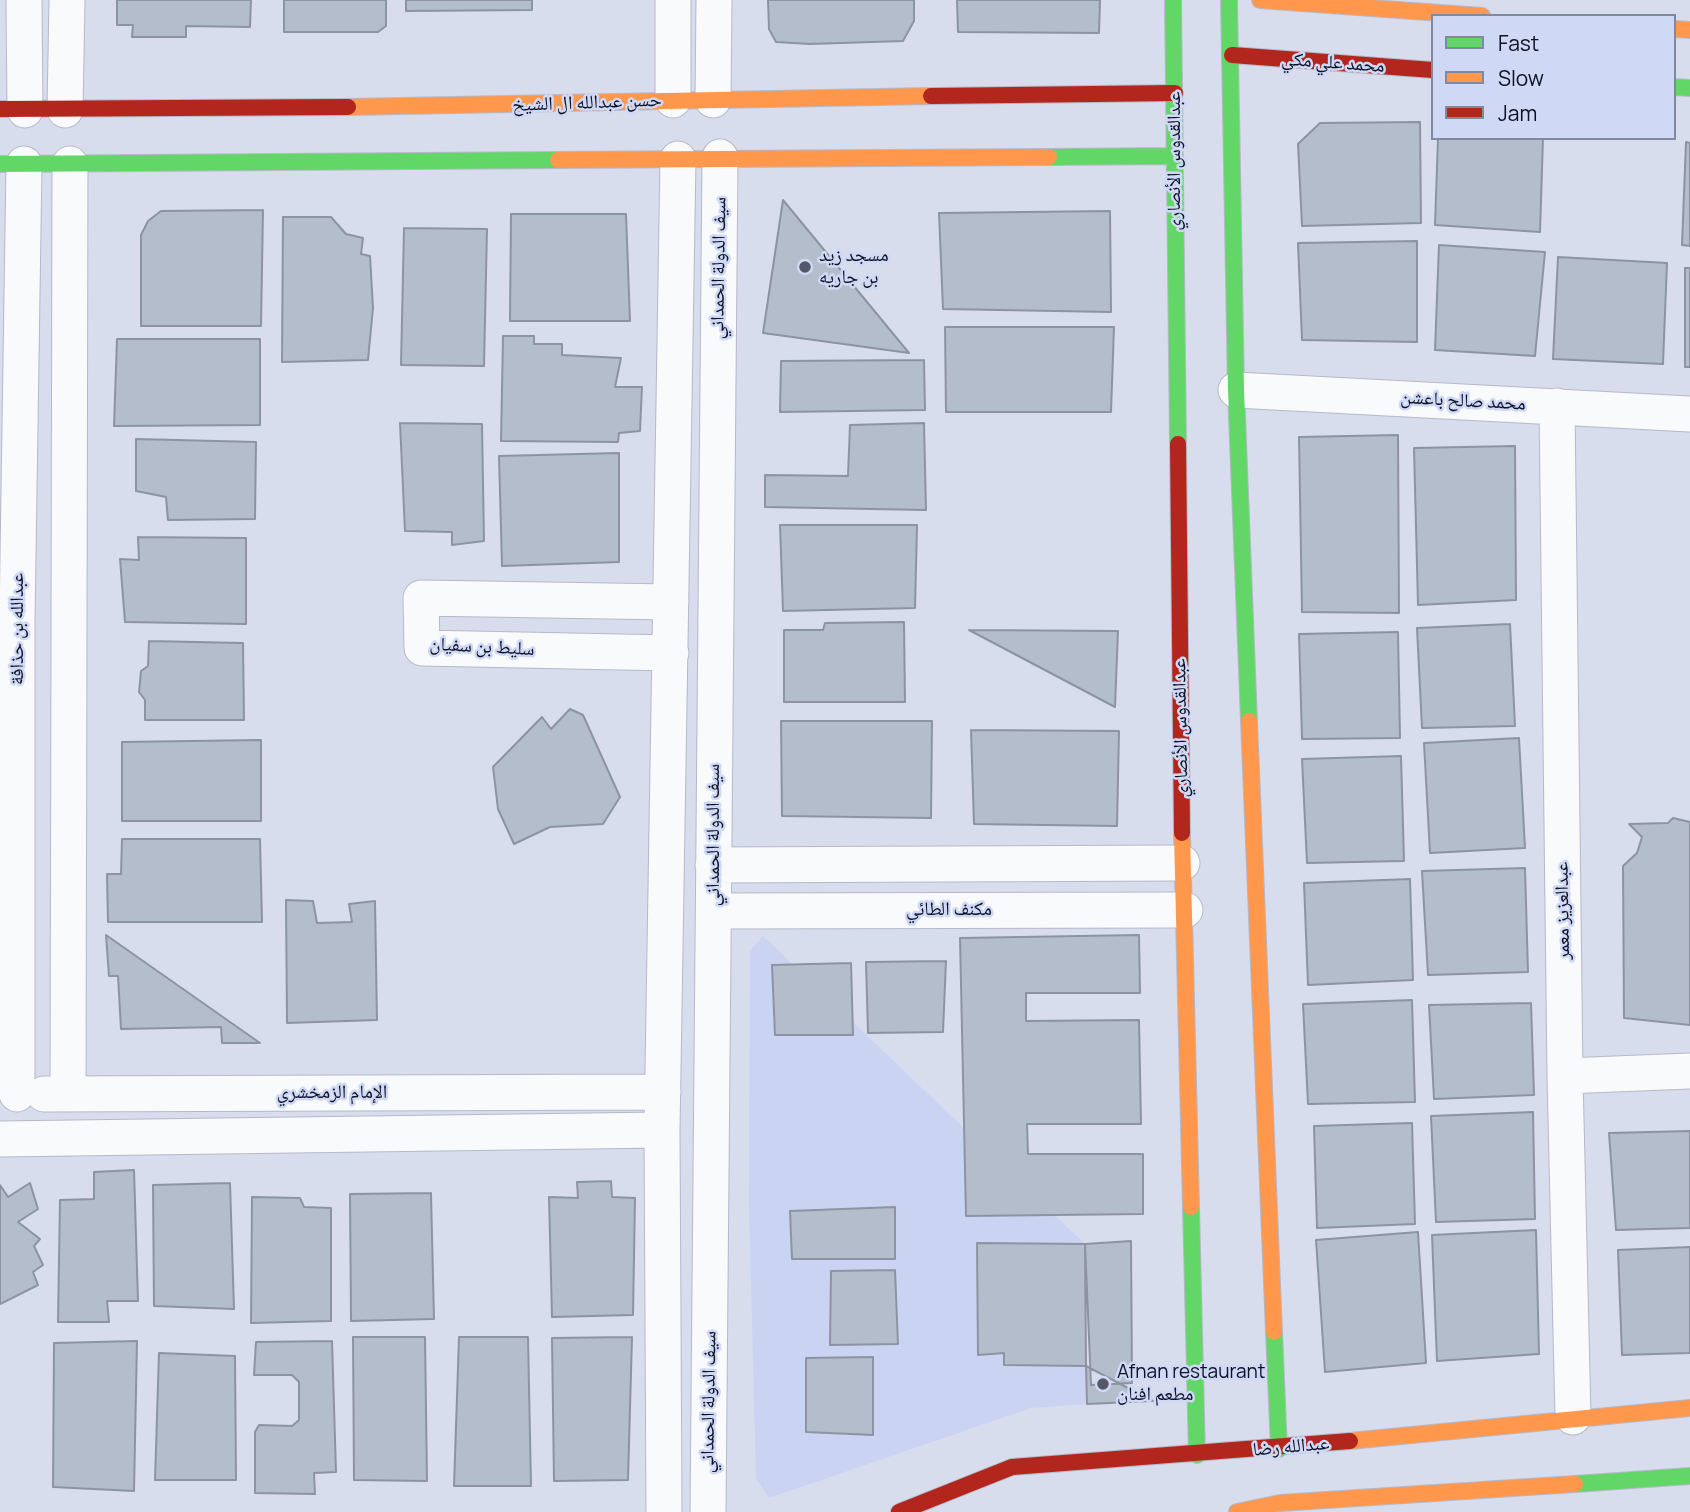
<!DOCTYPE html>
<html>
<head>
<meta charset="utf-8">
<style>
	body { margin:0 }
	#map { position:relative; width:1690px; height:1512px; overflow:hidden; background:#d8dded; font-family:Manrope,sans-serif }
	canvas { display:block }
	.legend { position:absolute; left:1431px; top:14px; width:245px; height:126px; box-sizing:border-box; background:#cfd9f6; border:2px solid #8189a1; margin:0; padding:9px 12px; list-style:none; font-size:21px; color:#0d1122 }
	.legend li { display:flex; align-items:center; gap:14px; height:35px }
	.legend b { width:35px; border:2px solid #8189a1 }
</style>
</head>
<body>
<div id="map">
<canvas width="1690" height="1512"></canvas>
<ul class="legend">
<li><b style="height:9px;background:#63d668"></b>Fast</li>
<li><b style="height:9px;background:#ff974d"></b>Slow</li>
<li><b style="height:9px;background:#b3261e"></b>Jam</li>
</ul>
</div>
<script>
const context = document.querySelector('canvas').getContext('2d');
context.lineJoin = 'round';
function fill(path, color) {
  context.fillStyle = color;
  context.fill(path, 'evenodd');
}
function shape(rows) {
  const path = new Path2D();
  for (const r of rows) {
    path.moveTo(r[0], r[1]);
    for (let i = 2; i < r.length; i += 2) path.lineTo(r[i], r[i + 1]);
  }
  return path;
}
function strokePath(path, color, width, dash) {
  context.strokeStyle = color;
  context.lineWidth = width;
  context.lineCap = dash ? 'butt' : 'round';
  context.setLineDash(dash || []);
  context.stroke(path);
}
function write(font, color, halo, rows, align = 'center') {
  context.font = font + ' Manrope,"Noto Naskh Arabic",sans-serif';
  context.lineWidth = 5;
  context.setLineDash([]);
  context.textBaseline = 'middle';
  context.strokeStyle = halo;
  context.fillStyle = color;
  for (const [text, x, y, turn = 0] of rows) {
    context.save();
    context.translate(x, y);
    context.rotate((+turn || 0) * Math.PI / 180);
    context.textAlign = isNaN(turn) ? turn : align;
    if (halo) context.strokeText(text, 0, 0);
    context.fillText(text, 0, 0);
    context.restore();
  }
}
fill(shape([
	[763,936,1085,1244,1087,1404,1031,1408,769,1498,756,1478,749,1205,750,951]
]), '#cad3f2');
const building = shape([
	[117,0,251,0,250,27,186,26,186,37,132,37,133,25,117,25,117,0],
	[284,0,386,0,386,26,378,32,284,32,284,0],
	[406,0,532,0,532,10,406,11,406,0],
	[768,0,914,0,914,21,903,41,810,44,776,42,769,29,768,0],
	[957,0,1100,0,1099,33,958,32,957,0],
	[1420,122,1421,223,1302,226,1298,144,1320,123,1420,122],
	[1438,138,1543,138,1540,232,1435,225,1438,138],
	[1686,142,1690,143,1690,246,1682,245,1686,142],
	[783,200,909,353,763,333,783,200],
	[263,210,261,326,141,326,141,235,148,221,161,211,263,210],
	[1110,211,1111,312,943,309,939,213,1110,211],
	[511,214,626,214,630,321,510,321,511,214],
	[283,217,331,217,346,234,363,238,361,254,370,256,373,308,368,360,282,362,283,217],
	[404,228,487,229,484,366,401,365,404,228],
	[1417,241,1417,342,1302,340,1298,243,1417,241],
	[1439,245,1545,252,1535,356,1435,350,1439,245],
	[1558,257,1667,263,1663,364,1553,359,1558,257],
	[1685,268,1690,268,1690,367,1685,367,1685,268],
	[945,327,1114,327,1111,412,946,412,945,327],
	[503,336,534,336,534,344,562,344,562,355,621,358,615,387,642,387,640,431,619,433,618,442,501,441,503,336],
	[117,339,260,339,260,425,114,426,117,339],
	[924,360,925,410,780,412,781,361,924,360],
	[400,423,482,424,484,541,452,545,452,532,405,531,400,423],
	[924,423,926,510,765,507,765,475,848,476,850,425,924,423],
	[1398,435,1399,613,1302,612,1299,437,1398,435],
	[136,439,256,442,255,519,168,520,166,497,136,491,136,439],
	[1515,446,1516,600,1418,605,1414,448,1515,446],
	[619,453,619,562,502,566,499,456,619,453],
	[780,525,917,525,915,608,783,611,780,525],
	[138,537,246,538,246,624,125,622,120,559,139,560,138,537],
	[904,622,905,702,784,702,784,630,823,630,825,623,904,622],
	[1510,624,1515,726,1422,728,1417,628,1510,624],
	[969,630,1118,631,1115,707,969,630],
	[1398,632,1400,738,1302,739,1299,634,1398,632],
	[149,641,243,643,244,720,145,720,145,700,139,692,141,671,148,666,149,641],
	[570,709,583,715,620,797,603,824,550,827,514,844,498,809,493,767,542,717,551,729,570,709],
	[781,721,932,721,931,818,782,816,781,721],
	[971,730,1119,731,1117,826,974,824,971,730],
	[1519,738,1525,848,1430,853,1424,743,1519,738],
	[261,740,261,821,122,821,122,742,261,740],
	[1401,756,1404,861,1307,863,1302,759,1401,756],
	[1673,818,1690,822,1690,1025,1624,1018,1623,866,1637,853,1642,837,1629,824,1668,823,1673,818],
	[122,839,260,839,262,922,108,922,107,874,121,874,122,839],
	[1525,868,1528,972,1428,975,1422,871,1525,868],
	[1410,879,1413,980,1308,985,1304,883,1410,879],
	[286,900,313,901,317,923,352,922,349,904,375,901,377,1020,287,1023,286,900],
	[106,935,260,1043,222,1043,221,1027,121,1029,118,976,109,976,106,935],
	[1139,935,1140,993,1026,993,1026,1021,1139,1020,1141,1124,1027,1124,1028,1154,1143,1154,1143,1214,966,1216,960,938,1139,935],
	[946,961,943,1032,868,1033,866,962,946,961],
	[851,963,853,1035,775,1035,772,965,851,963],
	[1412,1000,1415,1102,1308,1104,1303,1004,1412,1000],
	[1531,1003,1534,1095,1434,1099,1429,1005,1531,1003],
	[1533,1112,1535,1219,1436,1222,1431,1116,1533,1112],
	[1412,1123,1415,1224,1317,1228,1314,1126,1412,1123],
	[1690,1131,1690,1228,1616,1230,1609,1133,1690,1131],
	[134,1170,138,1301,107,1301,109,1322,58,1322,60,1200,94,1199,94,1172,134,1170],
	[611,1181,612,1197,635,1198,633,1315,552,1317,549,1197,578,1198,577,1182,611,1181],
	[30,1183,38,1209,18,1222,40,1239,34,1246,43,1265,33,1272,38,1285,0,1304,0,1185,8,1197,30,1183],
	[230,1183,234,1309,154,1306,153,1185,230,1183],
	[431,1193,434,1319,351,1321,350,1194,431,1193],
	[252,1197,300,1198,304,1207,331,1208,331,1321,251,1323,252,1197],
	[895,1207,895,1259,792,1259,790,1211,895,1207],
	[1536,1230,1539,1354,1437,1361,1432,1235,1536,1230],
	[1418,1232,1426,1363,1325,1372,1316,1240,1418,1232],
	[1131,1241,1132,1383,1091,1385,1085,1244,1131,1241],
	[977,1243,1085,1244,1086,1366,1004,1365,1004,1353,978,1355,977,1243],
	[1690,1247,1690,1353,1622,1355,1618,1250,1690,1247],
	[895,1270,898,1344,830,1345,831,1271,895,1270],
	[353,1337,425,1337,427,1481,354,1480,353,1337],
	[459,1337,528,1337,531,1486,454,1486,459,1337],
	[632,1337,628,1480,554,1481,552,1338,632,1337],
	[137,1341,134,1491,53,1487,54,1343,137,1341],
	[332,1341,336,1472,314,1473,315,1494,255,1493,255,1432,259,1425,292,1426,299,1420,299,1382,292,1375,254,1375,256,1342,332,1341],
	[159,1353,235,1356,236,1480,155,1480,159,1353],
	[873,1357,873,1435,806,1432,806,1358,873,1357],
	[1086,1366,1153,1401,1087,1404,1086,1366]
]);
fill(building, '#b4bdcb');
strokePath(building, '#8c94a2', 2);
const street = shape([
	[24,0,25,110],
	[673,100,673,0],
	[713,100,714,0],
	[65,110,67,0],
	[1236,390,1690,414],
	[1557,406,1565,1076,1573,1417],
	[671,602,421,598,422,648,671,653],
	[713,865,1182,863],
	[714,911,1185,910],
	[1565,1076,1690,1071],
	[17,1094,17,622,24,164],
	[44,1094,663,1092],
	[68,1094,70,164],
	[0,1139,662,1130],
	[664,1512,662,1130,678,159],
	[708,1512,720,157]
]);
const fast = shape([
	[1173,0,1178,444],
	[1229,0,1236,390,1249,721],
	[1674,87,1690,88],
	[1049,157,1175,156],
	[0,164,558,160],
	[1191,1207,1197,1455],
	[1274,1332,1279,1449],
	[1575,1484,1690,1476]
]);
const slow = shape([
	[1260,0,1482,16],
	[1674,29,1690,30],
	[348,107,931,96],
	[558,160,1049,157],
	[1249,721,1274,1332],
	[1182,833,1191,1207],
	[1350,1441,1690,1408],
	[1237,1512,1280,1503,1575,1484]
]);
const jam = shape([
	[1232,55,1433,70],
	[931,96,1175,93],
	[0,109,348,107],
	[1178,444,1182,833],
	[899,1512,1012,1467,1350,1441]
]);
strokePath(street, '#b5b9c9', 37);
strokePath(fast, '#b5b9c9', 18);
strokePath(slow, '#b5b9c9', 18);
strokePath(jam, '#b5b9c9', 18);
strokePath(street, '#f9fafc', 35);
strokePath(fast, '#63d668', 16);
strokePath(slow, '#ff974d', 16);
strokePath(jam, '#b3261e', 16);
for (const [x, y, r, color] of [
	[805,267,7,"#545869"],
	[1103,1384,7,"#545869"]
]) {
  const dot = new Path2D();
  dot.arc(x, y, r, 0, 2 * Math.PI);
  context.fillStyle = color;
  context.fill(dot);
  strokePath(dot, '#cfd9f6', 2.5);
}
write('19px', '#0d1122', '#cfd9f6', [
	["محمد علي مكي",1333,63,4],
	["حسن عبدالله ال الشيخ",587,103,-2],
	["عبدالقدوس الأنصاري",1175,161,-90],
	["سيف الدولة الحمداني",719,268,-89],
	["محمد صالح باعشن",1463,401,3],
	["عبدالله بن حذافة",18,629,-90],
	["سليط بن سفيان",482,647,3],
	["عبدالقدوس الأنصاري",1181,728,-91],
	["سيف الدولة الحمداني",714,835,-90],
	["مكنف الطائي",949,910],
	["عبدالعزيز معمر",1563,911,-91],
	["الإمام الزمخشري",332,1093],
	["سيف الدولة الحمداني",709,1402,-89],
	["عبدالله رضا",1291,1447,-5]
]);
write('19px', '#0d1122', '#cfd9f6', [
	["مسجد زيد",819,256],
	["بن جاريه",819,278],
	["Afnan restaurant",1117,1373],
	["مطعم افنان",1117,1395]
], 'left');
</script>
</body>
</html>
